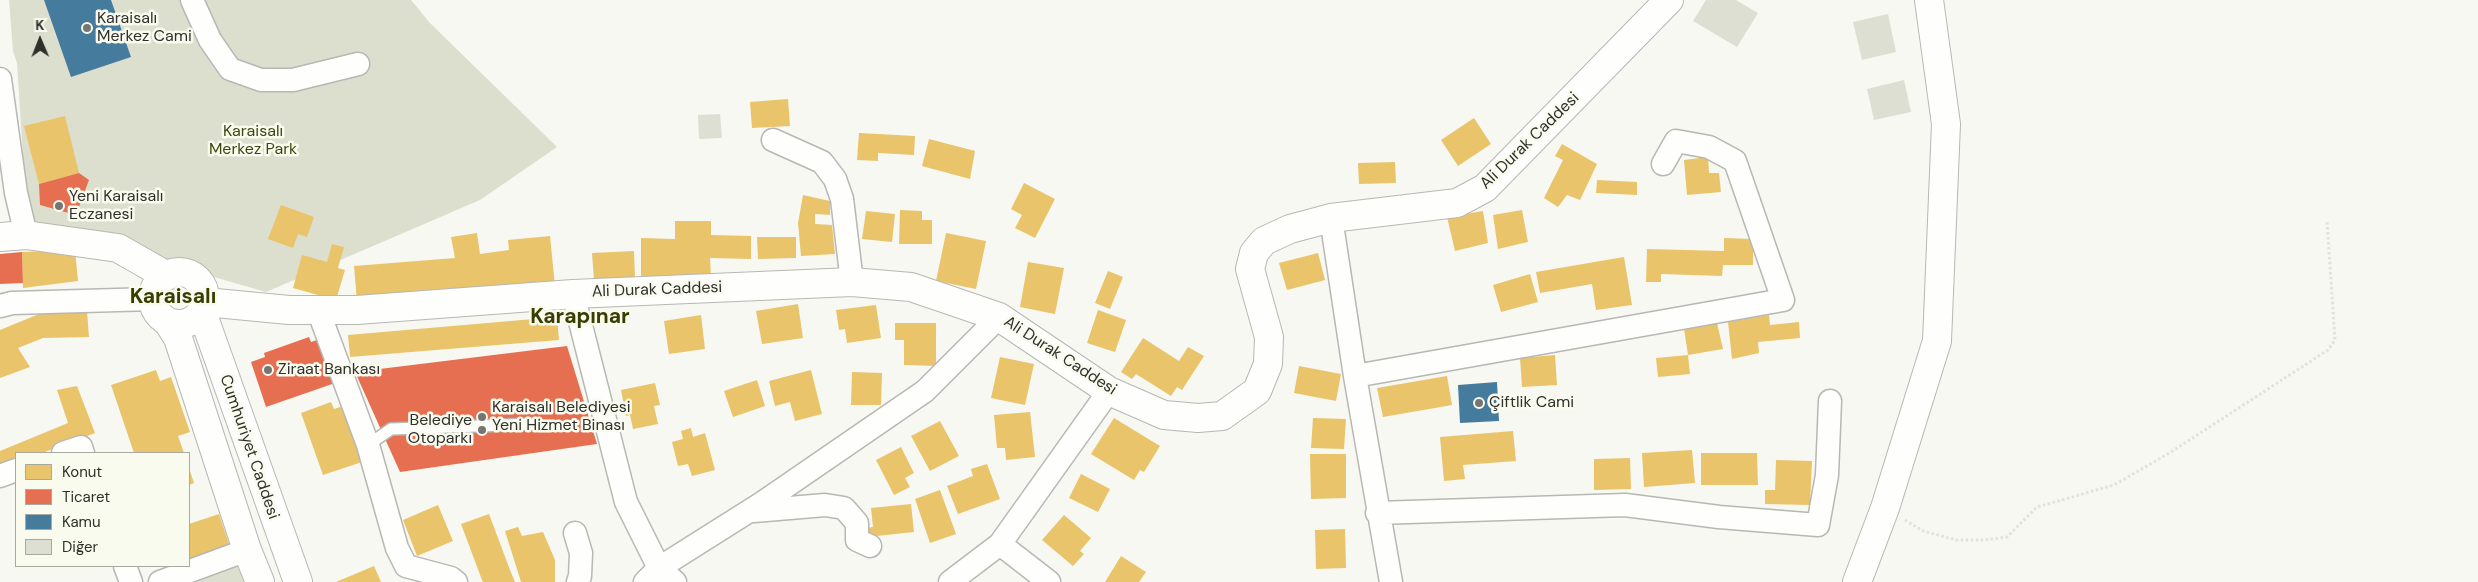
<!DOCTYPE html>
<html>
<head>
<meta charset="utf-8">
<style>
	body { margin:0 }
	#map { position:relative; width:2478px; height:582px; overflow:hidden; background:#f7f8f2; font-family:"DM Sans",sans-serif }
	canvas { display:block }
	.legend { position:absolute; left:15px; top:452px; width:175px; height:115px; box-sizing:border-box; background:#f9fbef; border:1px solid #a8aaa1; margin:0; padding:6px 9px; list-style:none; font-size:15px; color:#2f302c }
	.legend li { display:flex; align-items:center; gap:10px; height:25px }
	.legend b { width:25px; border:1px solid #a8aaa1 }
	.north { position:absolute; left:15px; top:15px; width:50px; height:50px; -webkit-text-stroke:4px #f9fbef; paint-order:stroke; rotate:359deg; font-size:14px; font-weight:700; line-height:20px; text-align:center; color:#2f302c }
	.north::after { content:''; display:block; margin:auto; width:18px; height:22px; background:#2f302c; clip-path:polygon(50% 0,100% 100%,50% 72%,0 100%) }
</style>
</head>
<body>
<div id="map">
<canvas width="2478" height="582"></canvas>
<ul class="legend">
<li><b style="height:14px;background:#e9c46a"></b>Konut</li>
<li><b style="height:14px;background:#e76f51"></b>Ticaret</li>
<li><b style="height:14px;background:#457b9d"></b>Kamu</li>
<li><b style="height:14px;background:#dddfd3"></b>Diğer</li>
</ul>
<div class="north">K</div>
</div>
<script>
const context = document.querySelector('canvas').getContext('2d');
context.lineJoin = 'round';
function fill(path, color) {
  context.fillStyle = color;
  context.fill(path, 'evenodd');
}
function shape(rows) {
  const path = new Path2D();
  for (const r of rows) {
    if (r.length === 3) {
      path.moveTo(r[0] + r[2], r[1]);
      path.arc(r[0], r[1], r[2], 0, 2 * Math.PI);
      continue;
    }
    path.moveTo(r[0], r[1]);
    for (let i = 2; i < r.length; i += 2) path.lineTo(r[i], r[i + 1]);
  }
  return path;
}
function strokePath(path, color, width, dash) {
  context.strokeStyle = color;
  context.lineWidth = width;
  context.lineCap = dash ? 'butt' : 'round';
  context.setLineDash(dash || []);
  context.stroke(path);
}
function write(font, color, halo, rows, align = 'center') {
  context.font = font + ' "DM Sans",sans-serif';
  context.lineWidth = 5;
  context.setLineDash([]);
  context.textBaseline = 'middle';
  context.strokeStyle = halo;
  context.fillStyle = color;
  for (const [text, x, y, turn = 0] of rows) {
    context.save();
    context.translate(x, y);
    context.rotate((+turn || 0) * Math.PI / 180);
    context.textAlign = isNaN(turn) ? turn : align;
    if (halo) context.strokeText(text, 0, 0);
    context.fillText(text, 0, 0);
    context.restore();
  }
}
fill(shape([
	[9,0,411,0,430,23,557,147,480,200,266,292,36,226,25,188,17,63,13,51],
	[236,562,244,582,188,582]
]), '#dcdfcd');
fill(shape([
	[788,99,790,126,752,128,750,102],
	[65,116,79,173,39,184,24,126],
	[1474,118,1491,144,1458,166,1441,140],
	[859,133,915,136,914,155,878,153,878,161,857,160],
	[929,139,975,151,970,179,922,166],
	[1562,144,1597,164,1580,200,1567,195,1558,207,1544,198,1563,160,1555,156],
	[1708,157,1709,173,1719,173,1721,192,1687,195,1684,160],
	[1395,162,1396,183,1359,184,1358,163],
	[1597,180,1637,182,1637,195,1596,193],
	[1024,183,1055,199,1035,238,1015,228,1022,215,1011,209],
	[803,195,830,201,830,215,815,214,815,224,832,225,835,254,801,256,798,223],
	[281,205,314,217,307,237,298,234,293,248,268,239],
	[900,210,922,211,922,220,932,220,932,244,899,244],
	[1522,210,1528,242,1498,249,1493,215],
	[866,211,895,214,892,242,862,239],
	[1483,211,1488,243,1455,251,1447,217],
	[675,221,711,221,711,235,751,236,751,259,710,258,711,277,641,276,641,238,675,239],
	[477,233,480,254,509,250,508,240,550,236,555,286,357,302,354,266,455,258,451,237],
	[946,233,986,241,976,289,936,281],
	[757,237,796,237,796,258,758,259],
	[1724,238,1753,239,1753,265,1723,265,1722,276,1661,274,1661,282,1646,282,1647,249,1724,251],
	[332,244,344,247,338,268,345,270,336,300,293,288,302,255,327,262],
	[75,250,78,281,23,288,22,252],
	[634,251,635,278,594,280,592,253],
	[1318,253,1325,280,1287,290,1279,263],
	[1624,257,1632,305,1596,310,1592,284,1540,293,1536,272],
	[1028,262,1064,268,1055,314,1020,307],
	[1108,271,1123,277,1110,309,1095,303],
	[1530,274,1538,302,1501,312,1493,285],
	[798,304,803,338,762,344,756,311],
	[876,305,881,338,847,343,845,329,839,330,836,310],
	[1098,310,1126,320,1115,352,1087,343],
	[87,311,89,337,43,338,18,348,30,367,0,378,0,330,39,314],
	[701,315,705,349,669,354,664,321],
	[1769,315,1770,325,1799,322,1800,338,1758,342,1759,353,1732,359,1728,322],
	[557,317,559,340,350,357,348,335],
	[895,323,936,323,936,366,904,365,904,340,895,340],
	[1717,323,1723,349,1688,355,1684,329],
	[1143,338,1179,361,1188,347,1204,356,1182,390,1177,387,1171,396,1136,374,1132,379,1121,372],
	[1555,355,1557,385,1522,387,1520,358],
	[1688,355,1690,374,1658,377,1656,358],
	[1000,357,1034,364,1025,405,991,398],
	[1299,366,1341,374,1336,401,1294,393],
	[156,370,160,381,171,377,190,432,178,436,184,453,134,453,111,385],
	[811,370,822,414,795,421,790,402,775,406,769,381],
	[852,372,882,373,881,405,851,405],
	[1447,376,1452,405,1383,417,1377,388],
	[757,380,765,406,733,417,724,391],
	[655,383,660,405,654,406,658,424,633,429,630,415,626,416,621,390],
	[77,386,95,433,42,453,16,453,16,463,0,469,0,451,68,423,57,390],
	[331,402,334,409,343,406,362,462,323,475,301,413],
	[1030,412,1035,457,1006,460,1005,448,997,448,994,415],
	[1114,418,1160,446,1144,472,1140,470,1134,480,1091,454],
	[1313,418,1346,419,1344,449,1311,448],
	[940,421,959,456,930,471,911,436],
	[691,428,693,437,705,433,715,470,692,476,688,464,678,466,672,442,683,439,681,431],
	[1513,431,1516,461,1463,465,1465,479,1444,481,1440,437],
	[901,447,914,473,905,478,910,487,894,495,876,460],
	[1692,450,1695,483,1644,487,1642,453],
	[1701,453,1757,453,1758,485,1701,485],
	[1310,454,1346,454,1346,498,1311,499],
	[1630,458,1631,489,1594,490,1594,459],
	[1776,460,1812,461,1810,505,1765,504,1765,490,1775,490],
	[987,464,1000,499,958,514,947,486,973,476,971,469],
	[189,468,194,483,189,485],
	[1081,474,1110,489,1098,512,1069,498],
	[940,490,956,534,930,543,915,499],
	[911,504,914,532,867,537,866,528,873,527,871,508],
	[438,505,453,541,417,556,403,520],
	[219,514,231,550,189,564,189,524],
	[489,514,510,570,515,582,483,582,482,580,461,524],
	[1064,515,1091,538,1080,551,1084,554,1073,566,1042,540],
	[518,527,522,536,543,532,555,560,555,582,521,582,505,531],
	[1345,529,1346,568,1316,569,1315,530],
	[1121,556,1146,572,1139,582,1105,582],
	[374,566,381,582,336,582]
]), '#e9c46a');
fill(shape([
	[79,173,89,180,76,215,40,205,39,184],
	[22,252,23,283,0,284,0,254],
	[309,337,311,342,320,339,335,383,266,407,251,362,265,357,264,353],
	[567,346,597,444,400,472,355,372]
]), '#e76f51');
fill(shape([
	[44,0,111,0,131,57,71,77],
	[1497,382,1499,421,1460,423,1458,385]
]), '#457b9d');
fill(shape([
	[1706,0,1736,0,1758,13,1737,47,1693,21],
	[1888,14,1896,52,1862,60,1853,22],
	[1904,80,1911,112,1874,120,1867,89],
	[720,114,722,138,699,139,698,115]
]), '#dddfd3');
const lane = shape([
	[368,445,391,429,536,424]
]);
const street = shape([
	[192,0,210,40,230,69,261,80,293,80,358,64],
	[0,79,16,193,26,235],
	[773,140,822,162,835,179,842,199,852,282],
	[1331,218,1355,376,1391,582],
	[573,294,626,502,659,568,675,582],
	[0,306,12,303,153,299],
	[318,310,368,445,397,548,406,566,451,578,456,582],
	[1355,376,1783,300,1735,161,1709,147,1676,141,1663,164],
	[63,453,81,447,83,453],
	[0,476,16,470],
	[754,511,825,505,844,508,857,523,857,540,870,546],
	[1377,513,1625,505,1719,517,1818,525,1827,475,1830,401],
	[575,533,581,553,580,576,578,582],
	[1000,544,1049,582],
	[125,566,131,582],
	[160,582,247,550],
	[645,582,659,568,762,503,925,391,999,317],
	[950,582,1000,544,1109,391]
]);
const secondary = shape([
	[0,237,26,235,118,248,167,276],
	[179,298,26],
	[205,302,289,310,357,310,573,294,852,282,911,287,999,317,1109,391,1164,415,1198,418,1222,416,1257,391,1268,364,1269,337,1250,269,1254,253,1264,241,1290,229,1331,218,1457,203,1485,188,1669,0],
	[202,312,298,582],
	[168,322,178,338,247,550,260,582],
	[1857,582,1885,508,1937,341,1946,124,1929,0]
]);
strokePath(lane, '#b7b7b3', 14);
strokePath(street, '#b7b7b3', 25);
strokePath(secondary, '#b7b7b3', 30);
strokePath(shape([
	[1905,520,1923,531,1956,540,1984,540,2007,537,2037,507,2114,485,2171,452,2328,350,2335,340,2327,221]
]), '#e1e1df', 3, [2.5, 2.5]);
strokePath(lane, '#fefefd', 11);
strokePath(street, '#fefefd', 22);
strokePath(secondary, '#fefefd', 28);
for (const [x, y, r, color] of [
	[87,28,5,"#757671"],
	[59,206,5,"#757671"],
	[268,370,5,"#757671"],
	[1479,403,5,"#757671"],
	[482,417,5,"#757671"],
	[482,430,5,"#757671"]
]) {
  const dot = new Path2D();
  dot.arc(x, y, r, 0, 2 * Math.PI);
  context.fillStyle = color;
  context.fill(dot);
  strokePath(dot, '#f9fbef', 2);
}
write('16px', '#2f302c', '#f9fbef', [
	["Karaisalı",97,19],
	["Merkez Cami",97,37],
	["Yeni Karaisalı",69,197],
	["Eczanesi",69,215],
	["Ziraat Bankası",278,370],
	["Çiftlik Cami",1489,403],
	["Karaisalı Belediyesi",492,408],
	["Yeni Hizmet Binası",492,426],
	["Belediye",472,421,"right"],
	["Otoparkı",472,439,"right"]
], 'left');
write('16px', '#3f450f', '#f9fbef', [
	["Karaisalı",253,132],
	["Merkez Park",253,150]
]);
write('16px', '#2f302c', '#f9fbef', [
	["Ali Durak Caddesi",1530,141,-44],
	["Ali Durak Caddesi",657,290,-2],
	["Ali Durak Caddesi",1060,356,33],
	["Cumhuriyet Caddesi",249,447,71]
]);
write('bold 21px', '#393e00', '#f9fbef', [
	["Karaisalı",173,297],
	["Karapınar",580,317]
]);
</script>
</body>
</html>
